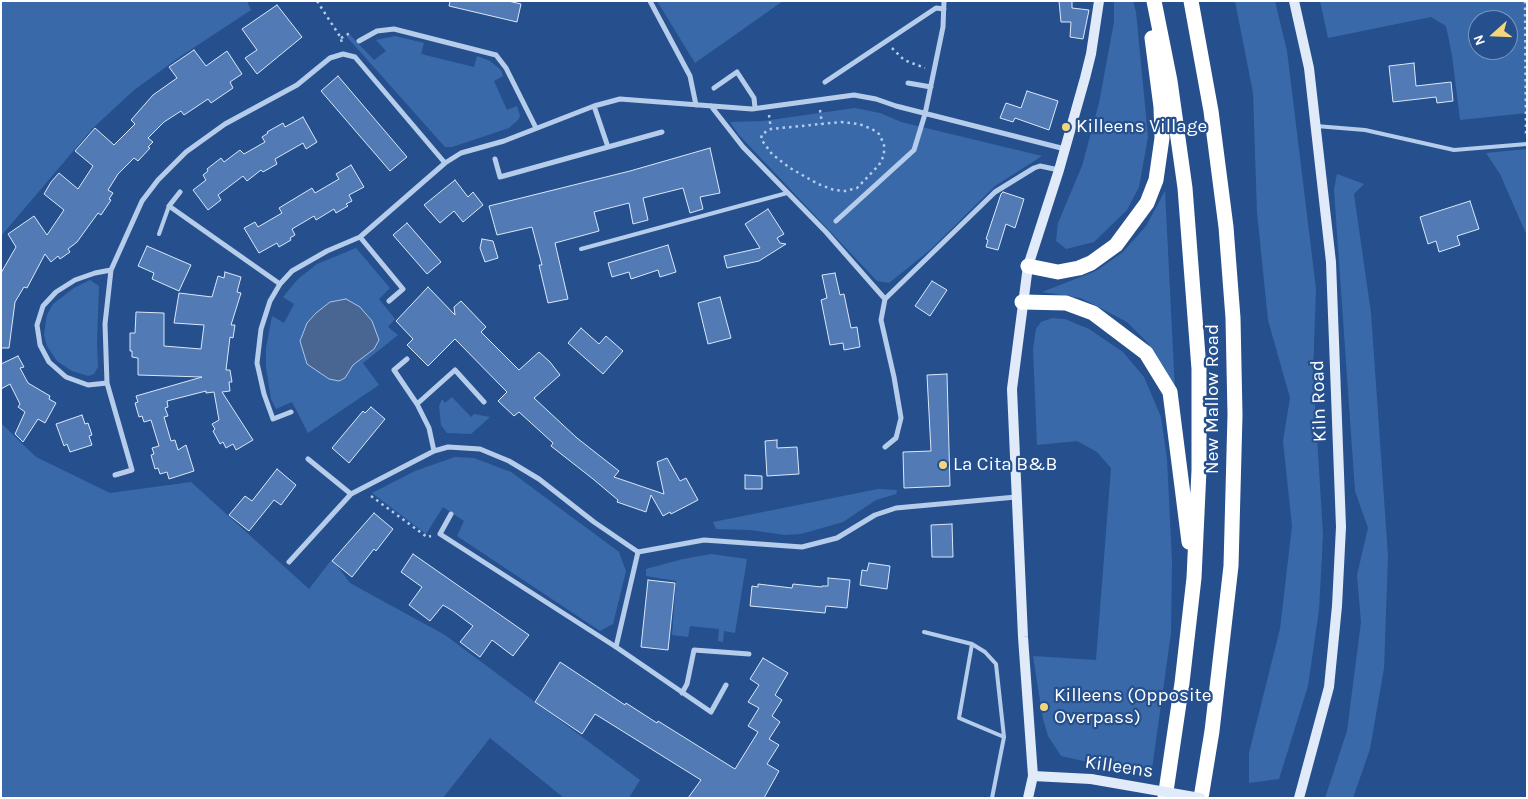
<!DOCTYPE html>
<html>
<head>
<meta charset="utf-8">
<style>
	body { margin:0 }
	#map { position:relative; width:1528px; height:799px; overflow:hidden; background:#25508d; font-family:Karla,sans-serif }
	canvas { display:block }
	.frame { position:absolute; inset:0; border:2px solid #fff; pointer-events:none }
	.north { position:absolute; left:1468px; top:10px; width:50px; height:50px; box-sizing:border-box; background:#25508d; border:1px solid #7c96bb; border-radius:50%; rotate:250deg; font-size:14px; font-weight:700; line-height:20px; text-align:center; color:#fff }
	.north::after { content:''; display:block; margin:auto; width:18px; height:22px; background:#f4d57a; clip-path:polygon(50% 0,100% 100%,50% 72%,0 100%) }
</style>
</head>
<body>
<div id="map">
<canvas width="1528" height="799"></canvas>
<div class="frame"></div>
<div class="north">N</div>
</div>
<script>
const context = document.querySelector('canvas').getContext('2d');
context.lineJoin = 'round';
function fill(path, color) {
  context.fillStyle = color;
  context.fill(path, 'evenodd');
}
function shape(rows) {
  const path = new Path2D();
  for (const r of rows) {
    path.moveTo(r[0], r[1]);
    for (let i = 2; i < r.length; i += 2) path.lineTo(r[i], r[i + 1]);
  }
  return path;
}
function strokePath(path, color, width, dash) {
  context.strokeStyle = color;
  context.lineWidth = width;
  context.lineCap = dash ? 'butt' : 'round';
  context.setLineDash(dash || []);
  context.stroke(path);
}
function write(font, color, halo, rows, align = 'center') {
  context.font = font + ' Karla,sans-serif';
  context.lineWidth = 4.5;
  context.setLineDash([]);
  context.textBaseline = 'middle';
  context.strokeStyle = halo;
  context.fillStyle = color;
  for (const [text, x, y, turn = 0] of rows) {
    context.save();
    context.translate(x, y);
    context.rotate((+turn || 0) * Math.PI / 180);
    context.textAlign = isNaN(turn) ? turn : align;
    if (halo) context.strokeText(text, 0, 0);
    context.fillText(text, 0, 0);
    context.restore();
  }
}
fill(shape([
	[1,1,247,1,251,10,181,56,134,90,92,129,1,236],
	[657,1,783,1,695,63],
	[1114,1,1133,1,1136,12,1148,137,1139,187,1127,210,1094,242,1066,249,1056,241,1058,223,1082,166,1099,103,1114,22],
	[1235,1,1275,1,1287,51,1316,289,1313,372,1323,535,1319,610,1308,686,1279,779,1249,783,1249,753,1280,629,1292,526,1283,441,1290,398,1268,320,1257,212,1253,93],
	[1320,1,1527,1,1527,113,1460,120,1452,55,1446,26,1431,17,1328,38],
	[1478,20,1508,20,1508,50,1478,50],
	[350,35,374,60,386,51,376,40,395,36,424,43,421,54,474,67,477,56,490,61,501,70,503,76,494,81,507,110,517,106,520,116,518,120,509,128,452,147,445,147,347,37],
	[855,108,880,113,901,122,1042,156,995,186,929,251,889,283,877,281,738,134,730,122,763,121],
	[1527,149,1527,236,1500,174,1486,153],
	[1337,174,1364,184,1354,194,1371,313,1388,556,1384,668,1370,749,1353,798,1325,798,1347,731,1361,622,1357,575,1368,528,1355,491,1334,190],
	[1165,191,1175,391,1148,343,1127,322,1081,298,1042,292,1096,271,1123,252,1146,226],
	[356,248,390,288,379,299,395,319,388,327,398,335,363,363,379,385,308,433,292,402,276,409,271,399,266,367,266,348,272,316,284,323,294,304,283,297,298,279,317,264],
	[90,280,99,286,97,342,98,367,94,374,88,376,72,371,57,361,47,346,44,335,47,315,53,304,74,288],
	[1052,318,1065,319,1089,329,1123,352,1144,377,1161,417,1167,459,1172,561,1171,633,1151,776,1061,756,1048,736,1043,719,1033,656,1096,660,1111,468,1097,452,1077,441,1037,445,1033,349,1036,329,1041,322],
	[452,397,471,417,474,414,490,417,471,434,447,433,441,425,439,406,442,399,445,403],
	[1,423,36,457,110,493,191,482,309,589,332,559,350,583,445,635,640,780,629,798,564,798,490,738,443,798,1,798],
	[455,457,474,458,511,472,619,552,626,571,613,624,600,631,457,536,464,521,443,507,426,534,372,493,415,471],
	[878,489,897,490,896,494,876,500,843,522,801,534,785,535,750,530,716,529,713,522],
	[711,554,747,559,735,633,724,631,723,642,718,641,719,629,690,626,688,637,672,635,676,581,646,576,646,569,683,559]
]), '#3a69aa');
const water = shape([
	[346,299,360,307,372,321,379,340,374,349,353,365,345,378,339,381,329,379,307,364,300,341,307,323,316,313,330,302,346,299]
]);
fill(water, '#496692');
strokePath(water, '#a9c6eb', 1);
const building = shape([
	[450,1,508,1,521,4,517,22,449,6,450,1],
	[1059,1,1072,1,1072,8,1089,10,1083,39,1070,37,1071,22,1061,22,1059,1],
	[277,5,302,37,257,74,245,58,257,50,242,29,277,5],
	[194,50,206,66,227,51,242,74,230,82,233,88,211,103,208,99,184,115,181,111,164,122,148,138,153,142,148,147,150,148,138,161,134,158,118,174,108,190,113,193,109,199,111,200,101,215,98,213,77,242,68,249,70,252,60,259,58,256,51,262,45,254,27,288,24,287,15,302,9,348,1,348,1,273,16,247,8,234,34,216,47,235,64,210,44,194,51,182,59,173,78,189,93,166,75,151,95,128,114,145,135,124,131,120,153,95,177,78,169,67,194,50],
	[1414,63,1416,86,1451,82,1453,101,1437,103,1436,97,1393,102,1389,66,1414,63],
	[338,76,407,157,390,171,321,91,338,76],
	[1027,91,1058,101,1049,130,1015,118,1013,122,1000,118,1006,103,1021,108,1027,91],
	[303,117,317,142,306,149,303,143,275,159,277,164,263,172,261,170,247,181,243,176,218,195,221,200,208,210,193,190,206,180,203,175,208,171,207,169,221,158,224,162,240,150,244,154,265,142,262,137,268,133,267,132,283,123,285,127,303,117],
	[710,148,720,193,700,197,703,209,690,213,683,188,643,198,648,220,633,224,629,203,594,212,599,231,555,243,568,299,548,303,539,265,542,265,532,227,497,235,489,206,630,171,710,148],
	[351,165,364,187,349,195,352,201,346,204,348,206,336,213,334,209,316,220,314,216,292,229,295,235,290,238,291,240,279,247,277,243,259,253,244,228,255,222,258,227,282,213,279,208,312,188,315,193,339,179,336,174,351,165],
	[455,180,468,197,473,192,483,205,463,222,454,211,440,223,424,205,455,180],
	[1003,192,1024,199,1015,228,1006,224,998,250,986,247,988,240,986,239,1001,194,1003,192],
	[1470,201,1479,229,1457,236,1460,245,1439,252,1436,241,1428,244,1420,217,1470,201],
	[768,209,784,234,777,238,780,243,786,244,759,261,727,268,724,256,760,248,745,224,768,209],
	[407,223,441,262,427,274,393,235,407,223],
	[482,239,493,241,498,258,485,262,480,248,482,239],
	[668,245,676,272,660,277,658,270,631,279,629,272,612,277,608,263,668,245],
	[147,246,191,265,179,291,152,279,154,273,138,266,147,246],
	[225,272,241,277,237,292,241,293,231,325,235,325,233,338,230,337,226,370,230,370,232,382,229,382,230,391,222,392,253,440,236,450,233,444,226,448,223,442,220,444,213,431,215,429,212,424,219,420,214,392,206,393,206,391,167,401,168,407,165,408,168,416,164,417,171,441,175,440,178,450,186,445,194,471,169,479,167,472,160,474,158,468,155,469,151,455,154,454,152,448,159,446,151,420,144,422,142,416,139,417,135,403,138,402,136,396,202,377,138,375,138,358,132,357,132,351,130,351,130,333,135,333,136,312,164,313,164,346,201,349,204,325,174,323,179,293,212,297,218,276,224,278,225,272],
	[835,273,840,295,844,294,851,328,857,327,860,347,844,350,843,343,830,345,821,300,827,298,822,275,835,273],
	[932,281,947,290,930,316,915,306,932,281],
	[428,287,455,315,454,307,461,301,486,327,481,332,519,370,539,352,550,362,560,375,534,398,577,438,619,471,614,477,664,494,657,462,667,458,680,481,686,478,698,500,671,514,670,512,663,516,651,495,646,512,617,502,618,500,593,479,551,446,553,443,519,412,514,416,498,401,507,392,455,339,428,366,407,345,413,339,396,321,428,287],
	[720,297,731,338,708,344,698,303,720,297],
	[581,328,599,344,606,336,623,351,603,374,568,343,581,328],
	[18,356,24,367,20,368,28,383,50,396,49,399,56,403,45,423,38,419,23,442,15,434,25,412,18,407,20,404,10,384,1,389,1,364,18,356],
	[947,374,950,486,904,488,903,452,931,451,927,375,947,374],
	[371,407,385,419,349,463,332,448,363,411,365,413,371,407],
	[82,415,85,424,88,423,92,435,89,436,92,445,70,452,67,444,64,446,56,424,82,415],
	[777,440,777,448,797,447,799,474,767,476,765,441,777,440],
	[277,469,296,485,281,505,274,500,249,531,229,515,245,496,252,501,277,469],
	[745,475,762,476,762,489,745,489,745,475],
	[374,513,393,529,376,551,374,549,352,577,332,561,374,513],
	[952,524,953,557,932,557,931,525,952,524],
	[413,554,529,635,513,656,492,640,480,657,460,642,473,626,453,611,443,605,430,621,409,605,422,587,401,572,413,554],
	[869,563,890,566,887,589,860,585,862,570,867,571,869,563],
	[828,578,850,580,847,608,826,606,825,613,750,606,752,586,758,587,758,584,792,588,793,584,822,587,822,586,828,586,828,578],
	[648,580,675,583,668,650,641,647,648,580],
	[763,658,788,673,775,695,782,700,772,716,780,722,769,739,779,745,767,764,779,771,764,798,688,798,701,780,595,714,582,734,535,702,560,662,625,705,626,703,657,723,658,721,735,769,758,732,748,726,759,708,748,702,759,685,750,679,763,658]
]);
fill(building, '#527bb6');
strokePath(building, '#dae7f8', 1);
strokePath(shape([
	[317,1,341,38,342,45],
	[1525,1,1526,135],
	[341,38,352,32],
	[892,48,904,60,925,68],
	[820,110,822,124],
	[769,115,771,129],
	[841,122,859,124,872,129,879,134,884,144,884,155,879,165,857,188,845,191,834,190,818,184,790,168,772,154,761,139,762,134,771,129,841,122],
	[371,496,427,537,431,536]
]), '#b5cceb', 2.5, [2.5, 4]);
strokePath(shape([
	[1316,126,1365,130,1454,150,1527,144],
	[159,234,169,206],
	[581,249,787,193],
	[924,632,972,644,985,652,996,664,1004,737,992,798],
	[972,644,959,718,1004,737]
]), '#b5cceb', 4);
strokePath(shape([
	[650,1,690,76,696,105],
	[359,41,377,31,394,29,496,55,506,68,536,128],
	[825,82,936,8,944,9],
	[908,83,931,87],
	[714,88,737,72,754,98,755,108],
	[594,106,608,147],
	[711,106,743,147,826,232,885,299],
	[495,159,500,177,662,132],
	[180,192,169,206,280,284],
	[836,221,914,150,925,114,943,27,944,1],
	[360,237,403,289,389,301],
	[407,359,394,370,417,404,429,428,434,451],
	[107,383,88,385,66,377,49,362,40,345,37,325,43,306,56,292,75,280,95,273,111,270],
	[417,404,455,370,484,402],
	[291,412,273,419,264,394,257,363,261,329,270,301,280,284,292,271,327,251,360,237,445,163,461,153,504,141,594,106,620,99,752,109,854,95,876,99,896,106,1065,149],
	[885,447,896,438,901,418,894,377,881,320,885,299,995,192,1034,168,1040,166,1059,170],
	[308,459,351,494],
	[115,475,132,470,107,383,105,324,111,270,142,201,158,180,186,152,225,124,297,85,330,58,343,54,355,57,445,163],
	[451,514,440,534,616,647,711,712,726,685],
	[638,552,704,540,802,547,837,538,875,515,896,508,1016,497],
	[289,562,351,494,434,451,448,447,480,449,509,461,539,479,594,522,638,552],
	[616,647,638,552],
	[682,693,687,684,694,650,749,654]
]), '#b5cceb', 5);
strokePath(shape([
	[1294,1,1309,68,1331,262,1341,527,1337,606,1329,687,1299,798],
	[1033,776,1091,779],
	[1028,798,1033,776,1023,637,1012,389,1028,266,1059,170,1085,78,1091,54,1099,1]
]), '#e0eaf9', 10);
strokePath(shape([
	[1154,1,1170,81,1185,188,1199,369,1199,470,1194,578,1182,683,1165,798],
	[1191,1,1211,111,1226,227,1233,318,1235,415,1231,566,1212,731,1201,798],
	[1028,266,1058,272,1079,268,1091,263,1116,245,1147,203,1156,180,1162,138,1161,107,1152,38],
	[1022,302,1066,303,1093,313,1146,353,1170,392,1189,542]
]), '#fff', 15);
strokePath(shape([
	[1091,779,1200,798]
]), '#e0eaf9', 10);
for (const [x, y, r, color] of [
	[1066,127,5,"#f4d57a"],
	[943,465,5,"#f4d57a"],
	[1044,707,5,"#f4d57a"]
]) {
  const dot = new Path2D();
  dot.arc(x, y, r, 0, 2 * Math.PI);
  context.fillStyle = color;
  context.fill(dot);
  strokePath(dot, '#25508d', 2);
}
write('19px', '#fff', '#25508d', [
	["Killeens Village",1076,127],
	["La Cita B&B",953,465],
	["Killeens (Opposite",1054,696],
	["Overpass)",1054,718]
], 'left');
write('19px', '#fff', '#25508d', [
	["New Mallow Road",1213,399,-90],
	["Kiln Road",1319,401,-92],
	["Killeens",1119,767,8]
]);
</script>
</body>
</html>
